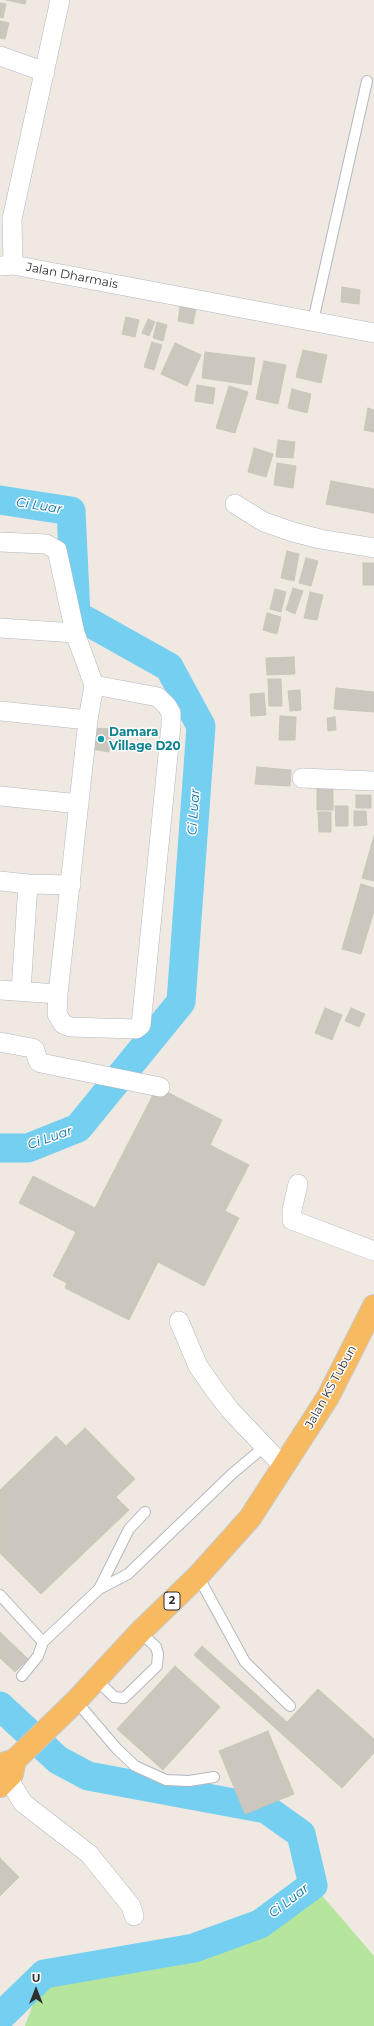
<!DOCTYPE html>
<html>
<head>
<meta charset="utf-8">
<style>
	body { margin:0 }
	#map { position:relative; width:374px; height:2026px; overflow:hidden; background:#efe9e1; font-family:Montserrat,sans-serif }
	canvas { display:block }
	.north { position:absolute; left:16px; top:1970px; width:40px; height:40px; -webkit-text-stroke:3px #fff; paint-order:stroke; rotate:0deg; font-size:11px; font-weight:700; line-height:16px; text-align:center; color:#2e2e2e }
	.north::after { content:''; display:block; margin:auto; width:14px; height:18px; background:#2e2e2e; clip-path:polygon(50% 0,100% 100%,50% 72%,0 100%) }
</style>
</head>
<body>
<div id="map">
<canvas width="374" height="2026"></canvas>
<div class="north">U</div>
</div>
<script>
const context = document.querySelector('canvas').getContext('2d');
context.lineJoin = 'round';
function fill(path, color) {
  context.fillStyle = color;
  context.fill(path, 'evenodd');
}
function shape(rows) {
  const path = new Path2D();
  for (const r of rows) {
    path.moveTo(r[0], r[1]);
    for (let i = 2; i < r.length; i += 2) path.lineTo(r[i], r[i + 1]);
  }
  return path;
}
function strokePath(path, color, width, dash) {
  context.strokeStyle = color;
  context.lineWidth = width;
  context.lineCap = dash ? 'butt' : 'round';
  context.setLineDash(dash || []);
  context.stroke(path);
}
function write(font, color, halo, rows, align = 'center') {
  context.font = font + ' Montserrat,sans-serif';
  context.lineWidth = 3;
  context.setLineDash([]);
  context.textBaseline = 'middle';
  context.strokeStyle = halo;
  context.fillStyle = color;
  for (const [text, x, y, turn = 0] of rows) {
    context.save();
    context.translate(x, y);
    context.rotate((+turn || 0) * Math.PI / 180);
    context.textAlign = isNaN(turn) ? turn : align;
    if (halo) context.strokeText(text, 0, 0);
    context.fillText(text, 0, 0);
    context.restore();
  }
}
fill(shape([
	[313,1885,374,1956,374,2026,25,2026,44,1974,157,1957]
]), '#b6e59e');
strokePath(shape([
	[0,500,71,511,76,615,169,667,201,726,181,1002,78,1128,28,1148,0,1148],
	[0,1706,58,1760,88,1776,266,1809,301,1834,313,1885,260,1924,194,1948,44,1974,0,2017]
]), '#75cff0', 29);
const building = shape([
	[6,0,26,0,25,4,6,0],
	[0,3,6,4,3,18,0,17,0,3],
	[0,21,9,23,5,39,0,38,0,21],
	[342,287,360,290,359,304,341,302,342,287],
	[180,307,196,309,193,324,178,321,180,307],
	[126,317,139,320,135,337,122,334,126,317],
	[148,319,155,322,149,336,142,333,148,319],
	[157,322,167,325,163,341,153,338,157,322],
	[152,342,162,345,154,370,144,367,152,342],
	[175,343,201,355,187,386,161,374,175,343],
	[303,350,327,355,321,383,296,377,303,350],
	[205,352,255,358,251,385,202,378,205,352],
	[264,361,286,365,278,404,256,399,264,361],
	[197,385,215,388,213,404,195,401,197,385],
	[229,386,248,392,235,433,216,428,229,386],
	[292,389,311,394,307,413,288,408,292,389],
	[368,408,374,410,374,432,364,430,368,408],
	[278,440,295,442,293,458,276,457,278,440],
	[254,448,273,454,266,477,248,472,254,448],
	[277,463,296,466,293,488,274,485,277,463],
	[331,481,374,489,374,513,326,504,331,481],
	[287,551,299,554,294,581,281,578,287,551],
	[306,558,318,561,311,586,299,583,306,558],
	[363,563,374,563,374,585,363,585,363,563],
	[293,588,303,591,295,614,286,610,293,588],
	[275,589,286,592,281,612,270,609,275,589],
	[310,592,323,595,317,620,304,618,310,592],
	[267,613,281,617,277,634,263,630,267,613],
	[294,657,295,674,267,675,266,658,294,657],
	[268,679,281,679,282,706,269,706,268,679],
	[336,688,374,692,374,712,334,709,336,688],
	[300,690,301,710,290,711,288,691,300,690],
	[264,693,266,715,251,716,250,694,264,693],
	[280,716,296,717,295,740,279,740,280,716],
	[335,717,336,730,328,731,327,718,335,717],
	[93,728,111,729,109,752,91,749,93,728],
	[257,767,291,770,290,786,255,784,257,767],
	[317,788,333,788,333,810,317,810,317,788],
	[356,795,371,795,371,808,356,808,356,795],
	[335,806,348,806,348,826,336,826,335,806],
	[354,811,366,811,367,825,354,826,354,811],
	[318,812,331,812,331,832,319,832,318,812],
	[374,836,374,881,362,878,374,836],
	[361,884,374,888,374,911,361,954,342,949,361,884],
	[325,1008,342,1015,332,1040,315,1033,325,1008],
	[351,1008,365,1014,359,1027,345,1021,351,1008],
	[157,1087,222,1120,210,1145,249,1165,225,1211,239,1218,204,1286,158,1262,129,1320,65,1288,67,1283,53,1276,76,1232,19,1203,33,1176,95,1208,157,1087],
	[85,1428,135,1479,116,1497,129,1510,41,1594,0,1553,0,1490,56,1436,66,1446,85,1428],
	[0,1632,28,1659,15,1672,0,1658,0,1632],
	[202,1646,287,1722,318,1689,374,1739,374,1753,342,1788,194,1655,202,1646],
	[175,1666,220,1707,163,1770,117,1729,175,1666],
	[268,1731,294,1794,245,1814,219,1751,268,1731],
	[0,1858,19,1877,0,1896,0,1858]
]);
fill(building, '#cbc7bf');
strokePath(building, '#cbc5ba', 1);
const service = shape([
	[313,321,367,81],
	[198,1576,245,1662,290,1706],
	[99,1589,129,1529,145,1512],
	[0,1595,43,1642,99,1589,128,1574,233,1473,264,1447],
	[22,1676,38,1656,43,1642],
	[97,1680,114,1697,124,1698,157,1666,158,1654,156,1647,140,1632],
	[76,1701,117,1749,135,1766,166,1780,189,1781,214,1777]
]);
const minor = shape([
	[0,56,45,72],
	[13,265,12,219,60,0],
	[0,266,13,265,374,333],
	[235,504,264,522,293,532,320,539,374,548],
	[0,542,46,544,57,550,75,633,94,685,158,697,167,706,171,713,171,725,141,1025,136,1029,70,1027,63,1024,57,1014,58,994,0,990],
	[0,628,75,633],
	[0,711,88,720],
	[302,778,374,781],
	[0,796,79,804],
	[0,881,28,884],
	[21,991,28,884,71,885],
	[58,994,88,720,94,685],
	[0,1042,32,1048,35,1050,38,1061,41,1063,160,1087],
	[298,1184,292,1210,292,1220,374,1251],
	[179,1321,198,1366,214,1389,230,1410,284,1467],
	[3,1764,8,1778,23,1803,89,1854,131,1906,134,1916]
]);
const trunk = shape([
	[0,1765,15,1760,76,1701,140,1632,198,1576,250,1518,328,1397,374,1306],
	[0,1786,12,1774,15,1760]
]);
strokePath(service, '#b4b7c1', 12);
strokePath(minor, '#b4b7c1', 20);
strokePath(trunk, '#c9c9c9', 24);
strokePath(service, '#fff', 10);
strokePath(minor, '#fff', 19);
strokePath(trunk, '#f8ba60', 22);
for (const [x, y, r, color] of [
	[101,739,4,"#0f9aa8"]
]) {
  const dot = new Path2D();
  dot.arc(x, y, r, 0, 2 * Math.PI);
  context.fillStyle = color;
  context.fill(dot);
  strokePath(dot, '#fff', 1.5);
}
for (const [x, y, w] of [
	[172,1601,16]
]) {
  const box = new Path2D();
  box.roundRect(x - w / 2, y - 9, w, 18, 3);
  context.fillStyle = '#fff';
  context.fill(box);
  strokePath(box, '#2e2e2e', 1);
}
write('bold 11px', '#2e2e2e', null, [
	["2",172,1601]
]);
write('12px', '#2e2e2e', '#fff', [
	["Jalan Dharmais",72,276,11],
	["Jalan KS Tubun",331,1387,-61]
]);
write('bold 12px', '#0d838f', '#fff', [
	["Damara",109,732],
	["Village D20",109,746]
], 'left');
write('italic 13px', '#0d6fa3', '#fff', [
	["Ci Luar",39,506,9],
	["Ci Luar",194,812,-86],
	["Ci Luar",50,1138,-19],
	["Ci Luar",289,1901,-38]
]);
</script>
</body>
</html>
